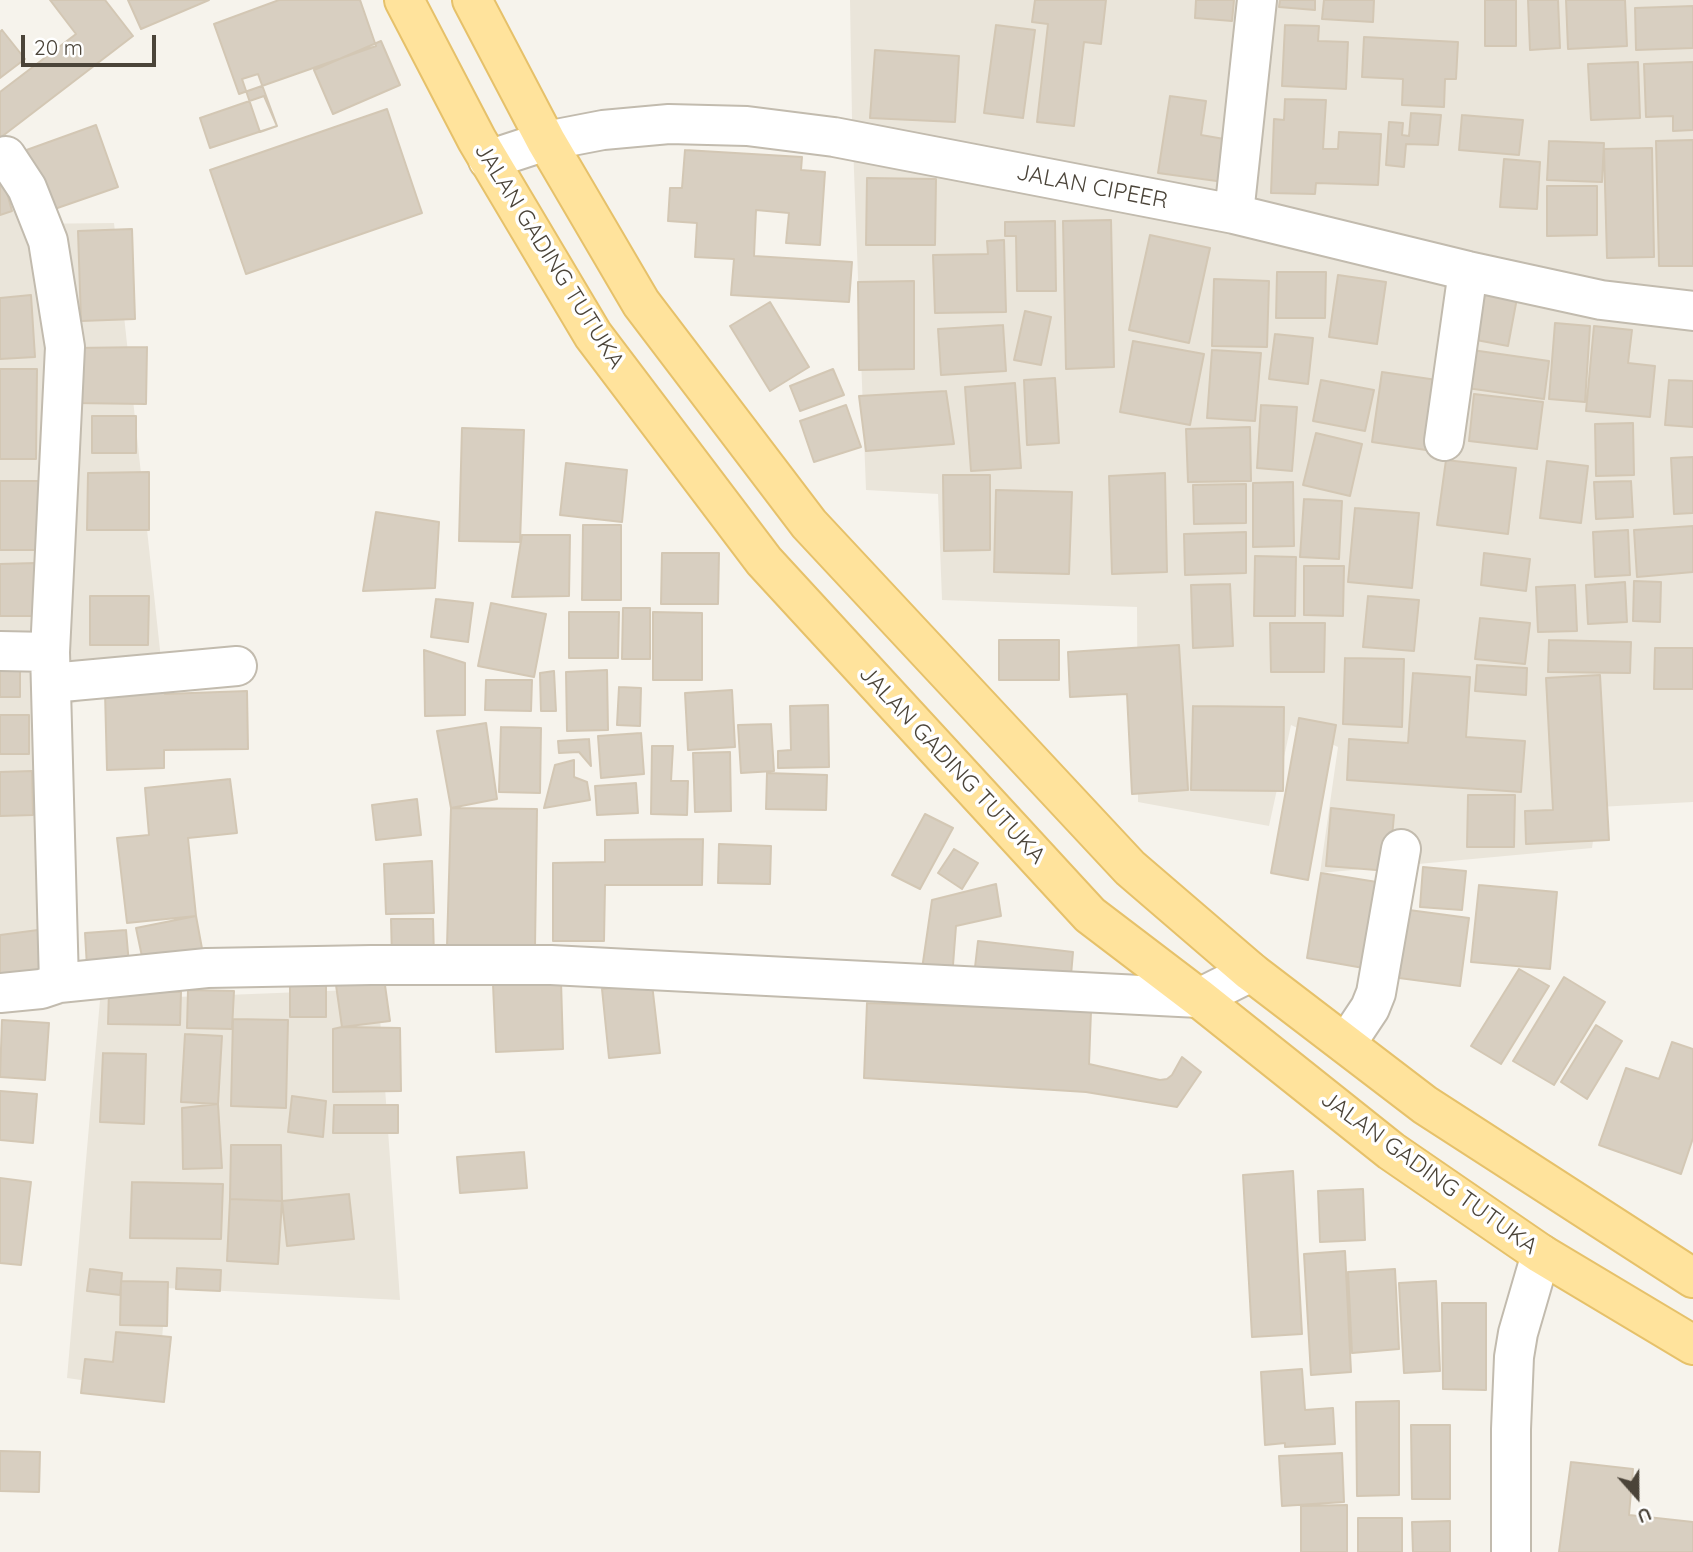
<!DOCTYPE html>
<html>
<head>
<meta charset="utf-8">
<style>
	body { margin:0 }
	#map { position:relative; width:1693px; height:1552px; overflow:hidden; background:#f6f3ec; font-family:Quicksand,sans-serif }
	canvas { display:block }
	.north { position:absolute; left:1602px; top:1461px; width:70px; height:70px; -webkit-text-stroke:5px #fff; paint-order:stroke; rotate:159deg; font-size:19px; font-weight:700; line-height:28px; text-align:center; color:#4b4439 }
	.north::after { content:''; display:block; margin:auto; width:24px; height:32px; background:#4b4439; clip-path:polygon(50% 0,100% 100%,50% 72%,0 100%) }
	.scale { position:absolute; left:21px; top:35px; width:135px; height:32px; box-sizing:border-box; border:4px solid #4b4439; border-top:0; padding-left:9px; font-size:21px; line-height:24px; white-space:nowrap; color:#4b4439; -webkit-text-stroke:5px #fff; paint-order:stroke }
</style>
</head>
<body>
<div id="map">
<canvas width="1693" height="1552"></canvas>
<div class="north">U</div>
<div class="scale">20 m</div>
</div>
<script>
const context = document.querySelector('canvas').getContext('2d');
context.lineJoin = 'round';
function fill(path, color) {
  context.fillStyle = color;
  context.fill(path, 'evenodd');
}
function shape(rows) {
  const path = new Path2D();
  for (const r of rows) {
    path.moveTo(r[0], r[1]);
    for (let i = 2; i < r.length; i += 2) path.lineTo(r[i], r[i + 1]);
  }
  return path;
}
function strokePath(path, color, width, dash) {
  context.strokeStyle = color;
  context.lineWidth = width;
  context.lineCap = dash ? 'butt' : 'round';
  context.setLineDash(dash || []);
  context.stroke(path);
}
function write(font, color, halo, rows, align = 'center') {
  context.font = font + ' Quicksand,sans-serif';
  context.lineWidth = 7;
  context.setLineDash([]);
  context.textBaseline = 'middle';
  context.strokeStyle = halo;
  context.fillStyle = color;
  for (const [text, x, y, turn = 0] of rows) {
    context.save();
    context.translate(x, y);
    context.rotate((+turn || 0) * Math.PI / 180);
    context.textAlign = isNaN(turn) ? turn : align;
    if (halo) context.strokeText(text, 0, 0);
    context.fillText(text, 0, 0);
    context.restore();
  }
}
fill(shape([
	[850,0,1693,0,1693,802,1598,807,1592,848,1320,873,1338,747,1291,725,1269,826,1138,802,1137,607,942,600,938,494,866,490,852,118],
	[0,188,24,224,114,223,163,678,45,711,44,994,0,1003],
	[378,989,400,1300,166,1288,158,1391,67,1378,100,1000]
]), '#eae5da');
const building = shape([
	[50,0,105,0,133,36,0,138,0,92,76,34,50,0],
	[128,0,209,0,141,29,128,0],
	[279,0,360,0,376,46,239,94,214,24,279,0],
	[1035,0,1106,0,1101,44,1084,42,1074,126,1037,122,1048,24,1032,22,1035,0],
	[1196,0,1234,0,1232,21,1195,18,1196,0],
	[1280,0,1315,0,1315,10,1279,7,1280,0],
	[1324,0,1374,0,1373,22,1322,19,1324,0],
	[1485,0,1516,0,1516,46,1485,46,1485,0],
	[1528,0,1558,0,1560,48,1530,50,1528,0],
	[1566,0,1625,0,1627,46,1568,49,1566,0],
	[1693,6,1693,48,1636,50,1635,8,1693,6],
	[996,25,1035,30,1023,118,984,113,996,25],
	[1285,25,1319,26,1318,41,1348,42,1346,89,1282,86,1285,25],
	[2,30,25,59,0,78,0,32,2,30],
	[1364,37,1458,42,1456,79,1445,79,1444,107,1402,105,1403,79,1362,77,1364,37],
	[381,41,400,85,333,114,314,70,381,41],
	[875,50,959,56,955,122,870,118,875,50],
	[1638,62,1640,118,1591,120,1588,64,1638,62],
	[1693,62,1693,130,1673,131,1673,116,1646,117,1644,64,1693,62],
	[258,74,277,126,260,132,242,79,258,74],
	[264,96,277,126,210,148,200,118,264,96],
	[1170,96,1206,101,1201,135,1230,140,1224,182,1158,173,1170,96],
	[1285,99,1326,100,1323,149,1338,149,1339,132,1381,134,1378,185,1316,183,1315,194,1271,193,1274,119,1284,120,1285,99],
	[387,109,422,213,246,274,210,170,387,109],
	[1411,113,1441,115,1438,145,1406,144,1404,167,1386,165,1389,122,1403,123,1402,135,1409,136,1411,113],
	[1462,115,1523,120,1519,155,1459,150,1462,115],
	[96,125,118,187,43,213,21,152,96,125],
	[1693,140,1693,266,1659,266,1656,141,1693,140],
	[1549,141,1604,143,1602,182,1547,180,1549,141],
	[1652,148,1654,257,1607,258,1604,149,1652,148],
	[685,150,802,157,801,170,825,172,820,245,786,243,789,213,756,210,754,256,852,262,849,302,731,295,734,259,695,257,697,223,668,221,670,188,682,188,685,150],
	[1504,159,1540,162,1537,209,1500,207,1504,159],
	[1,171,12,211,0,215,0,171,1,171],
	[867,178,936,179,935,245,866,245,867,178],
	[1547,186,1597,186,1597,235,1547,236,1547,186],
	[1111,220,1114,367,1066,369,1063,221,1111,220],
	[1055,221,1056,291,1017,291,1016,236,1005,236,1005,222,1055,221],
	[132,229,135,319,81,321,78,231,132,229],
	[1150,235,1210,248,1189,343,1129,330,1150,235],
	[1004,240,1006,312,935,313,933,255,988,254,987,241,1004,240],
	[1277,272,1326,272,1325,318,1276,318,1277,272],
	[1338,275,1386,282,1377,344,1329,337,1338,275],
	[1214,279,1269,281,1267,347,1212,346,1214,279],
	[914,281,914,369,859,370,858,282,914,281],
	[1479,292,1517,298,1508,346,1471,339,1479,292],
	[31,295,35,357,0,359,0,298,31,295],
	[770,302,809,367,770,391,730,326,770,302],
	[1025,311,1051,317,1041,365,1014,360,1025,311],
	[1555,323,1590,326,1585,402,1549,399,1555,323],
	[1003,325,1006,371,941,375,938,329,1003,325],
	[1594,326,1632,330,1628,363,1655,366,1650,417,1586,411,1594,326],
	[1275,334,1313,338,1308,384,1269,379,1275,334],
	[1133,341,1204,354,1190,425,1120,412,1133,341],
	[147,347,146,404,75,403,75,348,147,347],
	[1465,349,1549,361,1544,399,1460,387,1465,349],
	[1212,350,1261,353,1255,421,1207,418,1212,350],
	[0,369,37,369,36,459,0,459,0,369],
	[833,369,844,395,800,411,790,386,833,369],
	[1382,372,1437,380,1426,450,1372,442,1382,372],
	[1055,378,1059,443,1027,445,1024,380,1055,378],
	[1321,380,1374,390,1365,431,1313,421,1321,380],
	[1669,380,1693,381,1693,427,1665,425,1669,380],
	[1015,383,1021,468,971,471,965,387,1015,383],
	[946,391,954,444,866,451,859,396,946,391],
	[1474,394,1543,402,1537,449,1469,441,1474,394],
	[846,405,861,447,814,462,800,421,846,405],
	[1261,405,1297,407,1292,471,1257,468,1261,405],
	[92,416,136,416,136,453,92,453,92,416],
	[1633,423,1634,475,1596,476,1595,424,1633,423],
	[1250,427,1251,481,1188,482,1186,429,1250,427],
	[462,428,524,430,520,542,459,541,462,428],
	[1316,433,1362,444,1350,496,1303,485,1316,433],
	[1693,457,1693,513,1674,514,1671,458,1693,457],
	[1446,460,1516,468,1508,534,1437,525,1446,460],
	[1547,461,1588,466,1581,523,1540,518,1547,461],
	[566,463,627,470,622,522,560,515,566,463],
	[149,472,149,530,87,530,88,473,149,472],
	[1165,473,1167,572,1112,574,1109,476,1165,473],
	[943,475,990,475,990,550,944,551,943,475],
	[0,481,39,481,39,550,0,550,0,481],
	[1631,481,1633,517,1596,519,1594,482,1631,481],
	[1293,482,1294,546,1253,547,1253,483,1293,482],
	[1246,484,1246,523,1194,524,1193,485,1246,484],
	[996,490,1072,492,1069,574,994,572,996,490],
	[1304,499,1342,501,1339,559,1300,557,1304,499],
	[1355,508,1419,513,1412,588,1348,582,1355,508],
	[376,512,439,522,435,588,363,591,376,512],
	[583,525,621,525,621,600,582,600,583,525],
	[1693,526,1693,572,1637,577,1634,530,1693,526],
	[1628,530,1630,575,1595,577,1593,532,1628,530],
	[1246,532,1246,573,1185,575,1184,534,1246,532],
	[522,535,570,535,569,596,512,597,522,535],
	[662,553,719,553,718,604,661,604,662,553],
	[1484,553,1530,559,1526,591,1481,585,1484,553],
	[1255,556,1296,557,1295,616,1254,616,1255,556],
	[36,563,36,616,0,616,0,564,36,563],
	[1304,566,1344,566,1343,616,1304,615,1304,566],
	[1634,581,1661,582,1660,622,1633,621,1634,581],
	[1625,582,1627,622,1588,624,1586,585,1625,582],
	[1230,584,1233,646,1193,648,1191,585,1230,584],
	[1575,585,1577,631,1538,632,1536,587,1575,585],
	[90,596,149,596,148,645,90,645,90,596],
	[1368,596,1419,600,1414,651,1363,647,1368,596],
	[436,599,473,603,468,642,431,637,436,599],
	[491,603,546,614,534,677,478,666,491,603],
	[623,608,650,608,650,659,622,659,623,608],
	[569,612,619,612,618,658,569,658,569,612],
	[653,612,702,613,702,680,653,680,653,612],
	[1480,618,1530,623,1525,664,1475,659,1480,618],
	[1270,623,1325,623,1324,672,1271,672,1270,623],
	[999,640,1059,640,1059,680,999,680,999,640],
	[1549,640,1631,642,1630,673,1548,672,1549,640],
	[1179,645,1188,790,1132,794,1127,694,1070,697,1068,652,1179,645],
	[1655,648,1693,648,1693,689,1654,689,1655,648],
	[424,650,465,663,465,715,425,716,424,650],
	[1345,658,1404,659,1402,727,1343,724,1345,658],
	[0,660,20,660,20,697,0,697,0,660],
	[1477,665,1527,668,1526,695,1475,691,1477,665],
	[607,670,608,730,567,731,566,672,607,670],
	[554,671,556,711,541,711,540,673,554,671],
	[1413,673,1470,677,1466,737,1525,741,1521,792,1347,780,1349,739,1408,743,1413,673],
	[1600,675,1609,840,1526,844,1525,811,1553,810,1546,678,1600,675],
	[486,680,532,680,531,711,485,710,486,680],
	[619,687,641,688,640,726,617,725,619,687],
	[732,690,735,747,688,750,685,693,732,690],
	[247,691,248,749,164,750,164,768,107,770,105,692,164,692,165,694,247,691],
	[828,705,829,767,778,768,778,751,791,750,790,706,828,705],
	[1193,706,1284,707,1283,791,1191,790,1193,706],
	[0,715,29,715,29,754,0,754,0,715],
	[1299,718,1336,725,1308,880,1271,873,1299,718],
	[486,723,497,799,451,808,437,731,486,723],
	[771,724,774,771,741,773,738,725,771,724],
	[501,727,541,728,540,793,499,792,501,727],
	[641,733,644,774,601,778,598,736,641,733],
	[589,739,591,766,579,752,559,753,558,741,589,739],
	[652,746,673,746,671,781,688,781,687,815,651,814,652,746],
	[730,752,731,811,695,812,693,753,730,752],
	[574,760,574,777,587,782,590,800,544,808,555,765,574,760],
	[32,771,33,815,0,816,0,772,32,771],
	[767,773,827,775,826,810,766,809,767,773],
	[230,779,237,833,188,838,196,916,127,923,117,838,149,835,145,788,230,779],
	[636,783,638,813,597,815,595,786,636,783],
	[1468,795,1515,795,1514,847,1467,847,1468,795],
	[417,799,421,835,376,840,372,805,417,799],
	[451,808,537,809,535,947,447,946,451,808],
	[1331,808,1394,815,1389,871,1326,866,1331,808],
	[925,814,953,828,920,889,892,875,925,814],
	[703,839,702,885,605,885,604,941,553,941,553,863,605,862,605,840,703,839],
	[719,844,771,846,770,884,718,883,719,844],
	[954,849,978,863,962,889,938,873,954,849],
	[432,861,434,913,386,914,384,864,432,861],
	[1423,867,1466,871,1462,910,1420,907,1423,867],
	[1321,873,1383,883,1369,969,1307,958,1321,873],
	[996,884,1001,916,956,926,952,978,921,976,932,900,996,884],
	[1479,885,1557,892,1550,969,1471,962,1479,885],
	[1409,910,1469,918,1460,986,1399,978,1409,910],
	[196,916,203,954,144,966,136,928,196,916],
	[391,919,433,919,434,957,392,958,391,919],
	[38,930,43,976,0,981,0,935,38,930],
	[126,930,129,964,87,967,85,933,126,930],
	[978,941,1073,952,1070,987,974,976,978,941],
	[1519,969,1549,986,1501,1064,1471,1046,1519,969],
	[383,971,390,1021,342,1027,335,978,383,971],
	[326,977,326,1017,290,1017,290,978,326,977],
	[1564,977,1605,1002,1554,1085,1513,1061,1564,977],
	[561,981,563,1049,496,1052,493,984,561,981],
	[652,984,660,1053,609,1058,602,989,652,984],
	[188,990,234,991,232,1029,187,1028,188,990],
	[109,991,181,992,180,1025,108,1024,109,991],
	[867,1003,1091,1011,1089,1064,1160,1080,1167,1079,1172,1075,1182,1057,1201,1072,1177,1107,1086,1092,864,1078,867,1003],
	[233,1019,288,1020,286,1108,231,1106,233,1019],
	[2,1020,49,1023,45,1080,0,1077,2,1020],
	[1596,1025,1622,1041,1587,1099,1561,1082,1596,1025],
	[342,1027,400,1028,401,1091,333,1092,333,1029,342,1027],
	[185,1034,222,1036,218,1104,181,1102,185,1034],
	[1672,1042,1693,1049,1693,1138,1681,1174,1599,1145,1626,1068,1659,1079,1672,1042],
	[103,1053,146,1054,144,1124,100,1122,103,1053],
	[0,1091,37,1094,33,1143,0,1140,0,1091],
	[292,1096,326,1101,323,1137,288,1132,292,1096],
	[218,1104,222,1168,183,1169,182,1108,218,1104],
	[334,1105,398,1105,398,1133,333,1133,334,1105],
	[231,1145,281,1145,282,1201,230,1199,231,1145],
	[524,1152,527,1188,460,1193,457,1157,524,1152],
	[1293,1171,1302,1334,1252,1337,1243,1175,1293,1171],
	[0,1178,31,1182,21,1265,0,1263,0,1178],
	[132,1182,223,1184,221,1239,130,1238,132,1182],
	[1363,1189,1365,1240,1320,1242,1318,1191,1363,1189],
	[349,1194,354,1239,287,1246,282,1201,349,1194],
	[230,1199,282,1201,278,1264,227,1261,230,1199],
	[1345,1251,1351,1372,1311,1375,1304,1254,1345,1251],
	[177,1268,221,1270,220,1291,176,1289,177,1268],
	[90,1269,122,1273,120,1295,87,1291,90,1269],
	[1395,1269,1399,1349,1352,1353,1348,1272,1395,1269],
	[121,1281,168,1282,167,1326,120,1325,121,1281],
	[1436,1281,1440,1371,1404,1373,1399,1283,1436,1281],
	[1442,1303,1486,1303,1486,1390,1443,1389,1442,1303],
	[116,1332,171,1337,164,1402,81,1393,85,1359,113,1362,116,1332],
	[1302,1369,1305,1410,1333,1408,1335,1444,1285,1447,1285,1443,1265,1445,1261,1372,1302,1369],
	[1399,1401,1399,1495,1357,1496,1356,1402,1399,1401],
	[1411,1425,1450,1425,1450,1499,1412,1499,1411,1425],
	[0,1451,40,1452,39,1492,0,1491,0,1451],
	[1342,1453,1344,1502,1282,1506,1279,1456,1342,1453],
	[1571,1462,1633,1469,1629,1515,1693,1522,1693,1552,1559,1552,1571,1462],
	[1347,1505,1347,1552,1301,1552,1301,1506,1347,1505],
	[1358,1518,1402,1518,1402,1552,1358,1552,1358,1518],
	[1450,1521,1450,1552,1413,1552,1412,1522,1450,1521]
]);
fill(building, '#d8cfc1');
strokePath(building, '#d3c7b4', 2);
const minor = shape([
	[6,156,27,188,48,241,65,347,50,652,59,983],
	[488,160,546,141,603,130,669,124,747,126,834,137,1234,214,1468,271,1601,300,1693,311],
	[1234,214,1257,0],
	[1444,441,1468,271],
	[0,651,50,652],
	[51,683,237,666],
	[0,993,41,989,59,983,207,968,371,965,551,965,1199,998,1251,972],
	[1346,1044,1370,1008,1376,993,1401,849],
	[1511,1552,1511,1429,1514,1357,1518,1333,1541,1254]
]);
const major = shape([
	[404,0,477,140,593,335,764,561,1090,915,1199,998,1391,1151,1541,1254,1693,1345],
	[472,0,546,141,641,303,809,524,1130,868,1251,972,1425,1105,1693,1278]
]);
strokePath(minor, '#c2bbae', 42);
strokePath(major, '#e6c16a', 42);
strokePath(minor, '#fff', 38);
strokePath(major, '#ffe39c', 38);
write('23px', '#4b4439', '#fff', [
	["JALAN CIPEER",1092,187,11],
	["JALAN GADING TUTUKA",549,256,58],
	["JALAN GADING TUTUKA",952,765,47],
	["JALAN GADING TUTUKA",1429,1173,36]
]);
</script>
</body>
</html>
